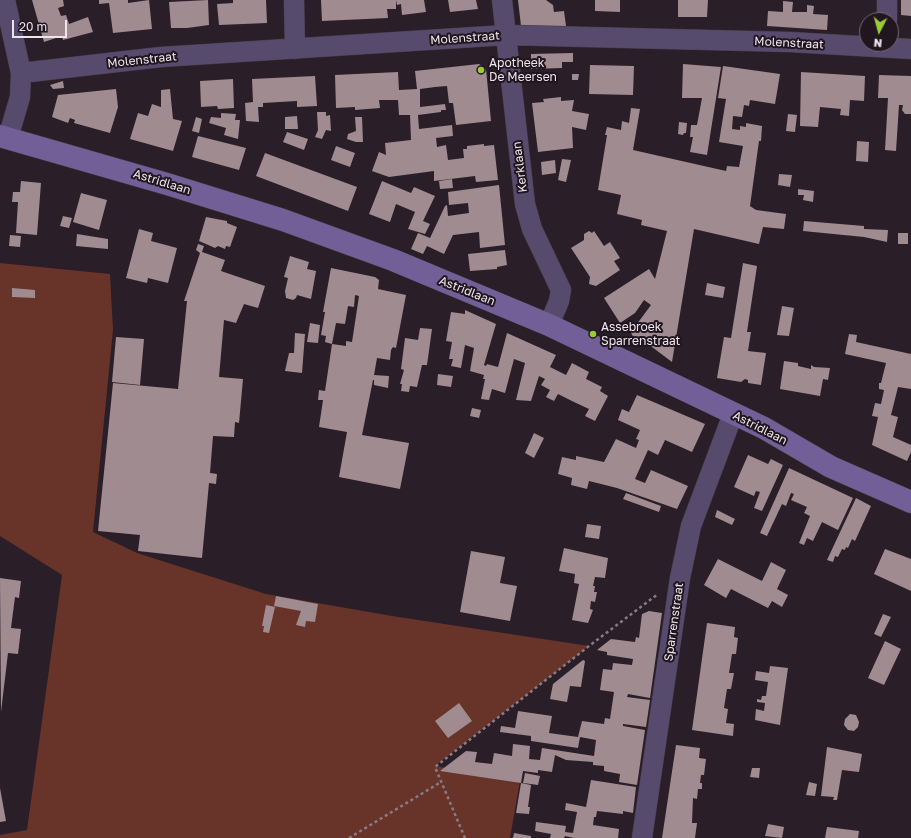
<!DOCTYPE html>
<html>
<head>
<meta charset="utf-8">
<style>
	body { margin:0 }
	#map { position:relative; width:911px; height:838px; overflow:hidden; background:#2a1e29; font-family:"Golos Text",sans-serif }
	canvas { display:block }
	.north { position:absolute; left:859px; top:12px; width:40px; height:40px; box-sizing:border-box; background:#21151f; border:1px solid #736871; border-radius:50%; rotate:186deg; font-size:11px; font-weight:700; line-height:16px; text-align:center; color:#ede5ec }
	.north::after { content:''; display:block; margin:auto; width:14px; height:18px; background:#9bcb33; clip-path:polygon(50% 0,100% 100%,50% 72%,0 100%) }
	.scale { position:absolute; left:12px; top:20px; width:55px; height:18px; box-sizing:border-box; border:2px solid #ede5ec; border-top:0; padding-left:5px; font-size:12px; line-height:14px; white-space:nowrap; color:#ede5ec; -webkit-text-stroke:3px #21151f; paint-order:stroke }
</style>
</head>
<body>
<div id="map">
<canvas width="911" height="838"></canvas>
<div class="north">N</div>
<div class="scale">20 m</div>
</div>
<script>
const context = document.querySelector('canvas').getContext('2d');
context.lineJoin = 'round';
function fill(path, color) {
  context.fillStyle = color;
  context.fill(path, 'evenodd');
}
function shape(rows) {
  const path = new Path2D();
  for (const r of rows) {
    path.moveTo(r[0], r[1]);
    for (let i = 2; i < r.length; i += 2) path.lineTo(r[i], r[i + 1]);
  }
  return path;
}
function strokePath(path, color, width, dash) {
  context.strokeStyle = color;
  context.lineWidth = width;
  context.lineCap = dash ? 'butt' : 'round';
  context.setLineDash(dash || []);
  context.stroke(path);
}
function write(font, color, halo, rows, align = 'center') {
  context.font = font + ' "Golos Text",sans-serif';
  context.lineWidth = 4;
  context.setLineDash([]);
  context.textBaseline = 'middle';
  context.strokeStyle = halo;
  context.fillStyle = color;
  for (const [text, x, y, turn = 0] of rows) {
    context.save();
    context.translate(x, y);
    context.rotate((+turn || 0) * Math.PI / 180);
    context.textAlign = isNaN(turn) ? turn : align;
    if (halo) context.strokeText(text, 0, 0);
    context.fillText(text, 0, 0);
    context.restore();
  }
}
fill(shape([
	[0,263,110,274,113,330,93,532,137,553,266,594,392,616,589,646,435,766,520,781,510,838,0,838,0,835,27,830,62,575,0,536]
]), '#683328');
fill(shape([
	[32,0,63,0,64,6,58,8,61,16,66,15,69,24,88,17,93,32,63,40,62,36,44,42],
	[99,0,128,0,128,3,149,0,152,29,113,33,109,3,99,4],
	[208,0,209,25,187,28,171,28,169,2],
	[233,0,266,0,267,23,219,25,217,4,233,3],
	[321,0,396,0,396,9,387,9,388,18,322,21],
	[396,0,424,0,426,12,402,15,401,4,397,5],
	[448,0,476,0,478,9,450,12],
	[518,0,546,0,553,5,554,12,564,11,566,26,521,26],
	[595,0,620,0,620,12,595,11],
	[678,0,708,0,707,17,678,17],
	[901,0,911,0,911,16,901,15],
	[783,1,793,2,792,12,807,12,807,5,814,6,813,14,828,15,827,30,767,26,768,11,783,12],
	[573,53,573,62,562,62,562,68,531,69,531,54],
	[479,64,486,69,491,121,456,125,453,103,449,103,447,86,435,87,420,89,420,107,445,104,446,110,441,110,441,112,418,115,419,129,452,125,453,136,436,138,437,147,446,145,448,160,464,158,463,149,467,149,467,146,484,144,484,146,494,145,498,180,476,182,475,176,434,181,434,171,389,177,372,171,379,152,386,155,385,143,411,140,410,115,399,115,398,100,379,100,380,108,355,110,355,107,336,108,335,75,398,72,399,90,417,89,415,71],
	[683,64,721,67,707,155,690,152,693,137,690,137,691,125,697,125,702,98,682,98],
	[590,65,634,66,633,95,589,94],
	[723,66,780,74,775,104,750,100,749,106,744,105,742,117,733,116,732,129,740,130,740,126,746,127,746,123,762,126,761,141,759,141,750,206,756,210,786,214,784,229,763,227,759,244,694,229,672,362,640,338,637,339,632,335,631,332,651,305,644,300,635,313,620,323,604,298,649,269,655,279,667,231,641,225,642,220,617,214,621,195,598,190,607,135,605,135,607,127,621,130,622,121,629,123,631,108,640,109,633,150,726,171,727,166,739,167,743,146,719,142,726,99,718,98],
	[801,72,865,76,864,101,850,100,849,116,840,115,841,109,820,107,818,127,800,126],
	[572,74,579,74,578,80,572,80],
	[879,75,911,76,911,114,905,114,902,110,903,105,899,105,896,151,885,150,888,98,878,98],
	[315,76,317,106,297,107,297,101,263,103,263,107,258,107,259,122,246,121,245,103,253,102,252,79],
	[233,79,234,108,218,109,217,106,201,107,200,81],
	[63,81,64,88,53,89,50,85],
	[116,89,118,107,110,133,74,123,75,120,70,118,68,123,52,117,58,95],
	[170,89,173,119,182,121,173,151,130,139,138,113,148,116,152,104,161,107,161,90],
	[561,97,561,101,574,100,572,111,589,114,586,130,572,127,573,148,538,152,532,103,544,102,543,99],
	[317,112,326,112,326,116,330,115,331,131,326,130,322,139,315,137,318,130],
	[221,113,236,114,235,120,240,120,238,139,224,135,226,128,209,123,211,117,221,118],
	[788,114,797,115,795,132,786,131],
	[297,116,298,129,285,129,285,117],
	[196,117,202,119,199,133,192,131],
	[355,117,362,117,363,142,356,142,347,139,348,134,356,131],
	[679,122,687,123,686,133,684,133,683,135,678,134],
	[287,132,308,139,304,150,283,142],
	[198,136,246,148,239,170,192,157],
	[857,141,869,142,868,162,856,161],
	[336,146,355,153,350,167,331,160],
	[265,153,357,187,348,211,256,176],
	[562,159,571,160,566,182,558,180],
	[555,160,556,173,542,175,541,162],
	[779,174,792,175,790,187,778,185],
	[452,179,453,188,440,189,439,181],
	[21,181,41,183,37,235,16,233,18,202,12,202,13,192,20,192],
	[382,181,411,193,414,187,435,196,423,221,430,224,425,234,408,229,415,212,396,204,390,222,369,214],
	[499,185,505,245,480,248,479,232,453,235,444,254,427,246,423,254,411,249,418,233,430,238,445,206,447,205,448,216,469,213,468,203,449,205,448,192],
	[798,189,814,191,813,202,803,200,804,195,798,195],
	[81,193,107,200,99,230,73,222],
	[63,216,72,218,69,228,60,226],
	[206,217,227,221,227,223,237,227,230,247,226,246,225,249,218,246,215,248,199,241],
	[804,221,864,226,864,229,888,230,887,242,864,237,803,231],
	[139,229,153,233,151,241,177,248,168,283,148,278,147,283,126,278],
	[589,231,592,233,594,231,604,246,610,242,620,258,614,261,620,270,596,286,589,284,590,277,571,248,584,240,584,234],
	[898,233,908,233,908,244,898,244],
	[77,234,108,239,108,249,76,246],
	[10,235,21,236,20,247,9,246],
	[198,244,204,246,202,252,225,260,221,271,265,286,258,308,244,304,236,323,224,320,219,377,243,379,239,423,235,422,234,437,213,436,210,473,217,474,216,484,209,483,202,558,138,551,140,535,98,531,113,383,178,389,187,301,184,301,200,253,196,250],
	[505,250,507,265,497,267,497,269,470,271,468,254],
	[290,256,309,262,307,269,316,271,311,299,297,295,296,298,293,300,286,298,285,291,288,278,284,277],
	[743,263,757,266,747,332,751,332,748,351,766,353,761,385,748,383,748,380,745,379,741,382,717,378,724,337,731,338],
	[331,268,375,277,379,280,378,289,406,295,396,348,393,347,391,350,390,360,377,358,374,375,389,376,388,388,374,385,374,380,373,380,362,435,409,443,400,489,339,477,347,432,319,427,323,400,318,400,319,390,325,391,332,344,346,346,346,341,352,342,359,296,355,295,354,307,348,306,345,324,336,323,332,344,325,342,326,336,321,335,325,312,323,312],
	[707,283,725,287,723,298,705,295],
	[12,288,35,290,35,298,12,297],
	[782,306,794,308,789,336,777,335],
	[465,310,496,324,484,365,486,366,487,364,498,367,507,333,556,355,550,367,566,375,572,363,589,372,586,379,602,387,600,391,608,396,595,421,585,416,589,409,574,402,558,394,554,401,546,397,550,390,541,385,545,379,539,376,531,401,516,400,525,363,514,359,505,393,492,389,489,400,481,399,485,379,483,379,484,375,470,371,474,348,465,345,461,368,451,366,453,359,449,359,452,342,446,341,451,312,465,314],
	[310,323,320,325,318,343,307,342],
	[420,328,432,329,427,365,422,365,417,387,410,386,409,392,401,391,402,384,400,384,404,370,401,369,405,338,418,340],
	[295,333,305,334,302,373,285,371,289,353,294,353],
	[849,334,857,335,856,342,911,354,911,389,898,387,891,415,898,417,893,437,911,445,911,452,907,461,872,445,878,417,872,416,875,403,881,404,884,390,879,389,879,383,881,383,886,363,845,354],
	[116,337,144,339,140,385,112,382],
	[784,361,798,363,798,366,811,369,811,365,814,367,830,368,828,380,823,379,820,396,780,389],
	[438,374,453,376,451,387,437,385],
	[637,395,705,424,692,452,665,440,658,455,648,450,635,479,645,483,651,470,688,486,677,509,617,488,589,481,587,489,571,485,572,478,558,474,562,457,576,460,576,456,604,462,616,439,636,448,639,440,636,439,640,430,618,420,622,409,629,412],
	[472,408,481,410,479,418,470,416],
	[534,433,544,438,534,458,525,453],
	[748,455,768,464,771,459,783,465,762,511,754,508,760,492,756,491,754,496,734,487],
	[789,468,853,498,838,530,822,522,813,541,807,538,804,545,799,543,810,516,804,513,807,507,791,500,794,494,791,493,786,506,782,504,767,536,760,533],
	[626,493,661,506,659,512,623,499],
	[856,498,871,506,855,541,852,539,848,548,846,547,845,550,842,549,838,557,835,556,833,562,827,560],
	[717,510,735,519,732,525,715,517],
	[587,524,601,526,599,539,585,537],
	[564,548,608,558,605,578,595,577,593,586,595,586,594,592,597,592,595,602,591,601,590,609,593,610,588,623,572,620,579,584,574,583,575,574,559,571],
	[885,549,911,559,911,591,874,574],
	[471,551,505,557,500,583,517,586,510,621,460,612],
	[718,559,762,581,771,562,786,570,777,589,788,595,782,607,772,601,768,608,731,589,726,598,704,585],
	[0,578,21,581,19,598,15,597,11,628,21,629,18,654,8,653,1,712],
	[276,596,318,604,315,622,306,621,305,627,296,625,301,611,274,606],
	[266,605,275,607,269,633,263,632,264,626,262,626],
	[649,611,662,613,650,698,628,694,627,697,650,700,646,727,623,724,623,726,645,730,637,785,619,782,620,774,604,771,604,766,593,765,593,762,566,760,555,755,552,772,538,770,538,773,523,771,521,783,531,785,528,807,530,807,529,814,516,813,521,783,440,771,466,751,477,752,475,762,492,764,494,753,512,756,513,744,530,746,529,759,540,760,542,748,594,756,596,740,580,737,578,748,531,741,531,736,500,732,501,726,515,728,518,711,552,716,549,733,578,737,582,721,604,724,605,718,610,719,614,692,600,690,603,669,612,670,613,663,632,665,633,659,607,655,607,652,597,650,611,639,635,642,636,637,639,638,642,614],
	[883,614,891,617,881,637,874,634],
	[707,623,735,627,734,637,738,638,736,654,732,654,729,673,734,673,731,689,727,689,724,708,728,709,726,723,734,724,733,736,692,730],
	[885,641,901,649,884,685,868,678],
	[583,660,585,661,581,687,570,686,567,702,550,699,553,684],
	[770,666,788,668,780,725,755,720,756,709,764,711,765,703,757,702,757,699,761,700,762,696,766,696,768,682,755,680,756,671,769,673],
	[459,703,472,721,448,738,435,721],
	[850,714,856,715,859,722,858,727,854,731,848,730,844,725,845,719],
	[676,745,700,748,699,758,706,759,704,775,701,775,700,783,702,783,702,789,698,789,697,799,693,798,692,823,697,823,695,838,662,838],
	[827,747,862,754,859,772,842,770,837,800,833,800,834,797,821,796],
	[752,768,760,768,759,778,750,777],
	[525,773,540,776,538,785,523,783],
	[591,780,636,787,633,813,623,811,623,814,597,811,596,817,594,817,593,825,619,829,618,838,574,838,565,836,564,838,550,838,551,834,535,831,536,822,566,826,565,832,573,833,577,812,565,810,566,803,586,807],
	[809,782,817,784,815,796,806,795],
	[0,788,6,821,0,822],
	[768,824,784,827,782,838,765,836],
	[827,827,859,831,858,838,825,838],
	[514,833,531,836,531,838,513,838]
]), '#a08b90');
const minor = shape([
	[5,0,21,73,20,97,8,138],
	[294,0,295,49],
	[502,0,525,204,532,229,561,290,559,301,549,325],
	[887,0,887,20],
	[21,73,161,57,506,35,790,42,911,49],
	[642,838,680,578,691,526,733,414]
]);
const secondary = shape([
	[0,136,167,184,283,220,393,260,549,325,764,428,831,467,911,502]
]);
strokePath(minor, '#453a44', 21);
strokePath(secondary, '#453a44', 23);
strokePath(shape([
	[349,838,441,782],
	[465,838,435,767,589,646,658,594]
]), '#877c86', 2.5, [3, 3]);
strokePath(minor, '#564a6d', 20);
strokePath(secondary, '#735f97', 22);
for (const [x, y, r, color] of [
	[481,70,4,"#9bcb33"],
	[593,334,4,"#9bcb33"]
]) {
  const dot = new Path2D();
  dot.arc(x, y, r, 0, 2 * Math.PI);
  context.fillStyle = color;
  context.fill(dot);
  strokePath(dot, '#21151f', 1.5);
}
write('12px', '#ede5ec', '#21151f', [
	["Molenstraat",465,38,-4],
	["Molenstraat",789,43,3],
	["Molenstraat",142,60,-6],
	["Kerklaan",520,167,-97],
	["Astridlaan",162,182,17],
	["Astridlaan",467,291,22],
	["Astridlaan",760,428,27],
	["Sparrenstraat",674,622,-82]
]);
write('12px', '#ede5ec', '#21151f', [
	["Apotheek",489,63],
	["De Meersen",489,77],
	["Assebroek",601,327],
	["Sparrenstraat",601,341]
], 'left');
</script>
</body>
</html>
